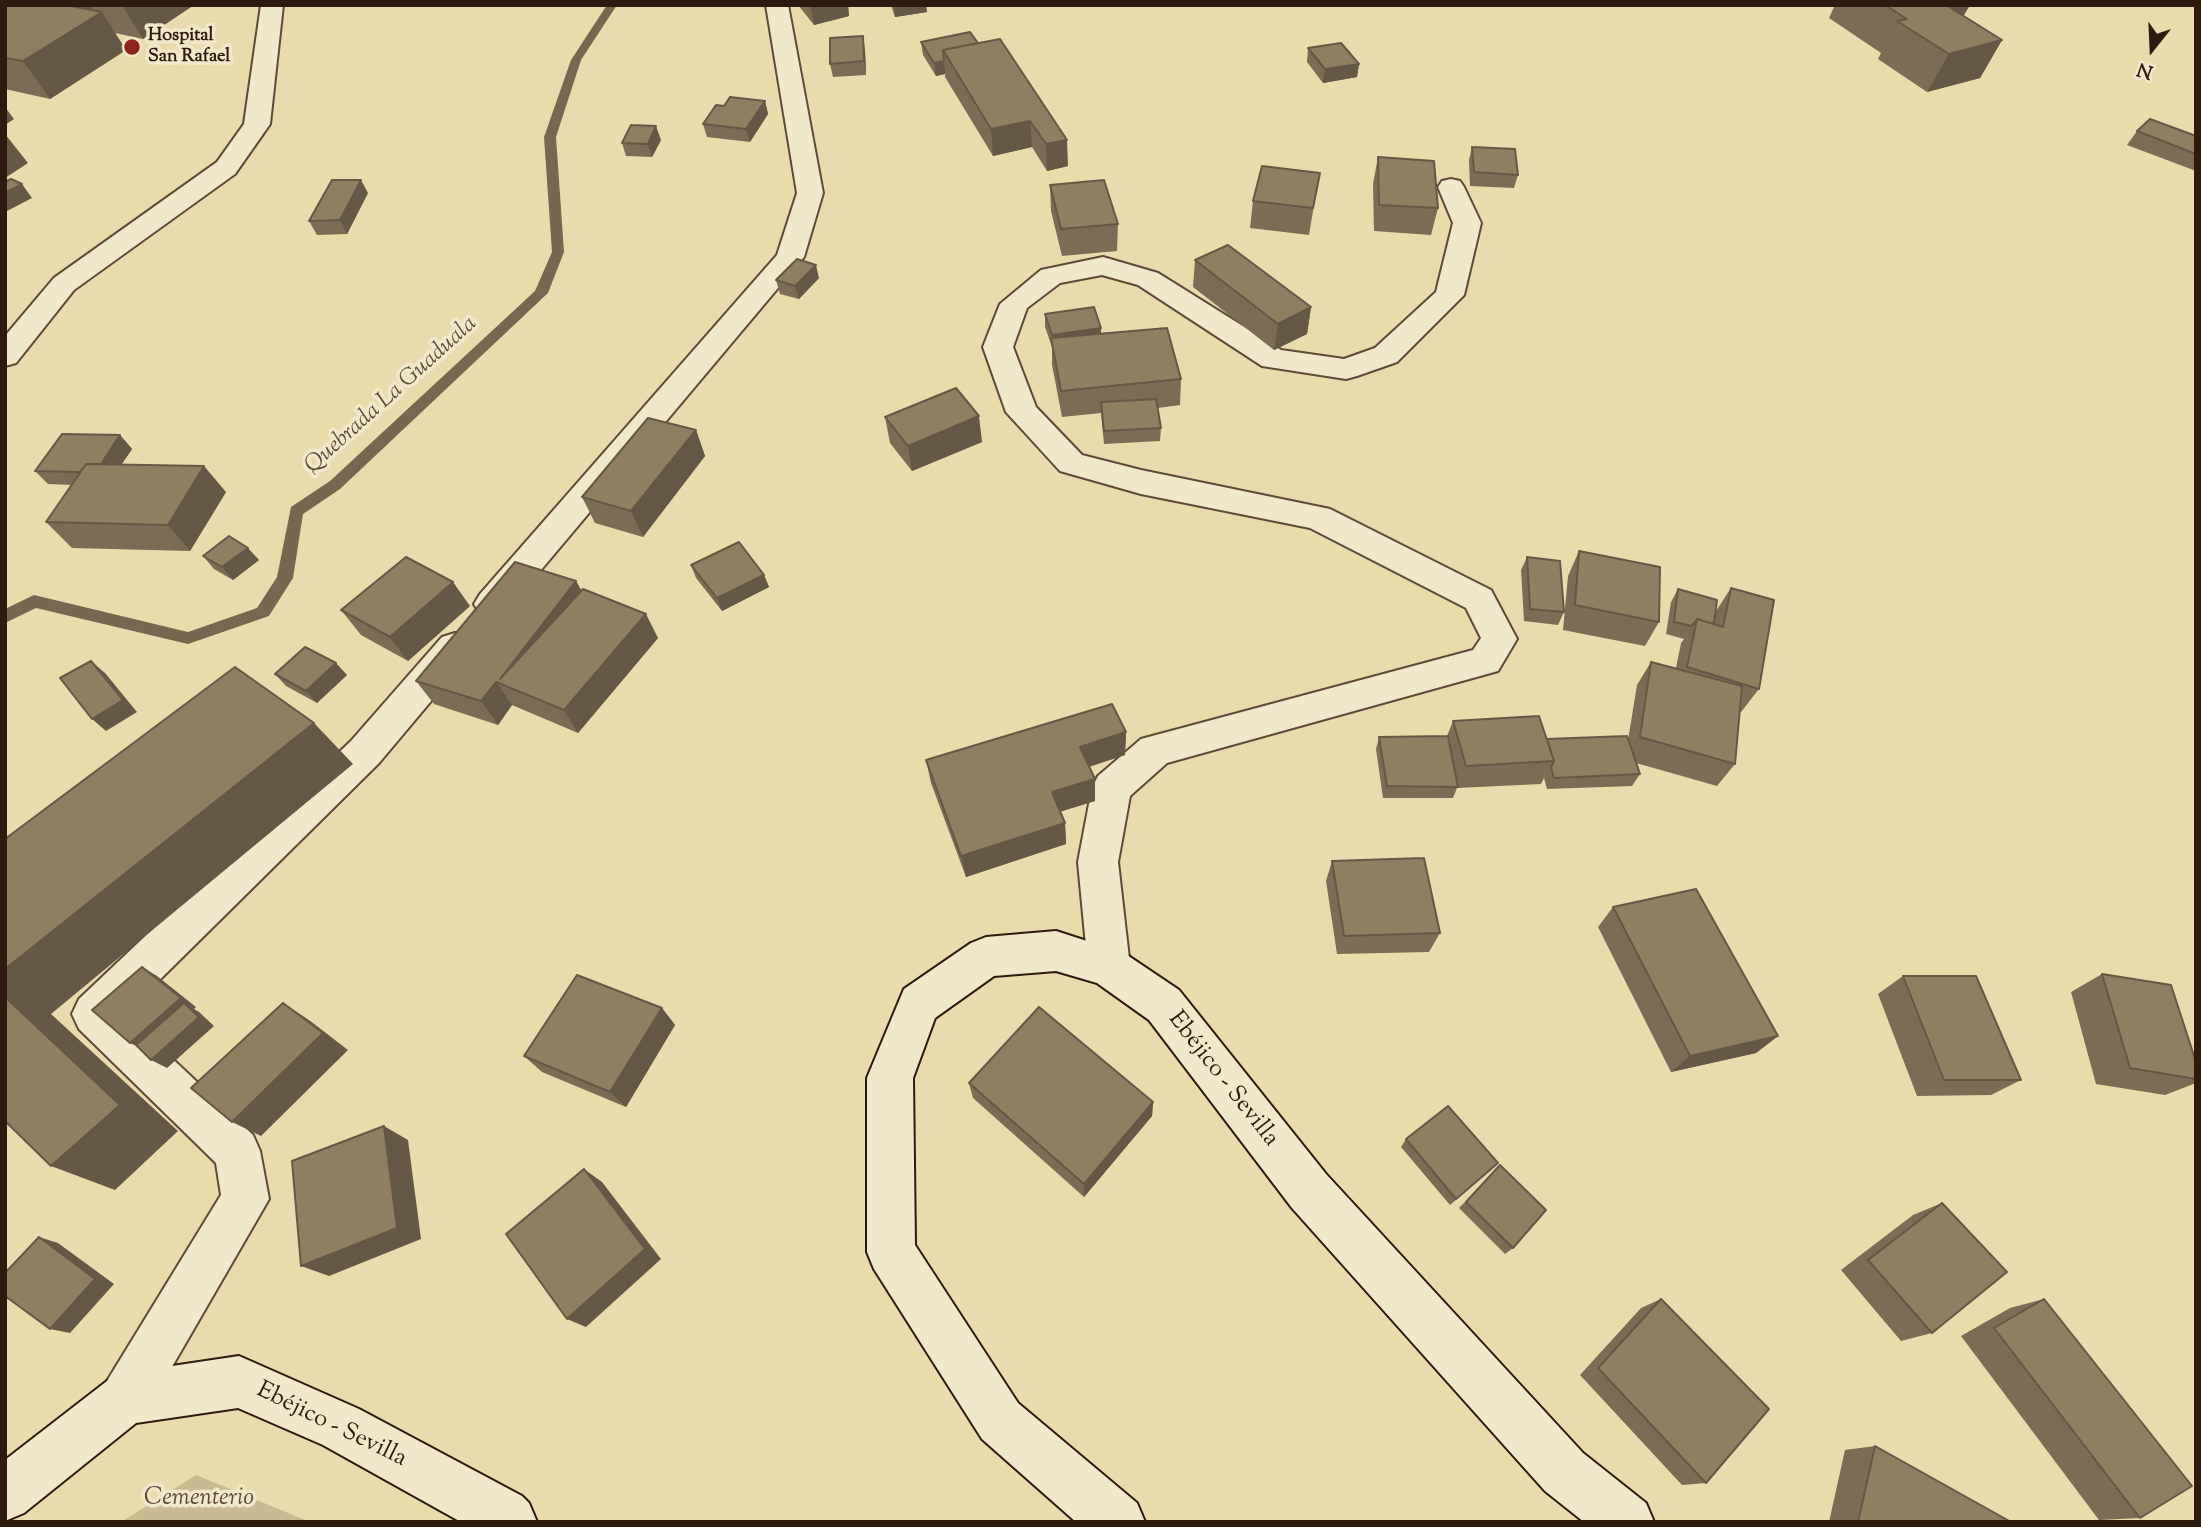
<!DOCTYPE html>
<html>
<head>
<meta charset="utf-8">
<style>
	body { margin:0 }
	#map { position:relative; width:2201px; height:1527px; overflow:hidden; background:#eadbac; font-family:"Sorts Mill Goudy",serif }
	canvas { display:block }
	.frame { position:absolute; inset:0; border:7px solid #2f1a10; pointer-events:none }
	.north { position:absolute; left:2117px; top:14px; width:70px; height:70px; -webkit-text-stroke:5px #f1e8c9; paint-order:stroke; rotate:198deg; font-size:19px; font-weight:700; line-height:28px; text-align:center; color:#2f1a10 }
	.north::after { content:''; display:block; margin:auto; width:24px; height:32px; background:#2f1a10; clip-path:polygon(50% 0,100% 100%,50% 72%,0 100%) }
</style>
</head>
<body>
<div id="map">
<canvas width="2201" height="1527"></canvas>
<div class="frame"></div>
<div class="north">N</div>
</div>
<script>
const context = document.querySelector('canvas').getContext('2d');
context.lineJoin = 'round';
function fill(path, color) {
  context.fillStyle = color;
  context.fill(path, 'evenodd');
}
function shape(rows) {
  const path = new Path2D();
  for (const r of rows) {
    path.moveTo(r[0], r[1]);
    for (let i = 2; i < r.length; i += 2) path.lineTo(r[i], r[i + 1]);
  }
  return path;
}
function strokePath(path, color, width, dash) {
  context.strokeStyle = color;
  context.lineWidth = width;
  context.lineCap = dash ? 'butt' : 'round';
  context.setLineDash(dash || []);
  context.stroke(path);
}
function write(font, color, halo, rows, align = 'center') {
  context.font = font + ' "Sorts Mill Goudy",serif';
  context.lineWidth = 7;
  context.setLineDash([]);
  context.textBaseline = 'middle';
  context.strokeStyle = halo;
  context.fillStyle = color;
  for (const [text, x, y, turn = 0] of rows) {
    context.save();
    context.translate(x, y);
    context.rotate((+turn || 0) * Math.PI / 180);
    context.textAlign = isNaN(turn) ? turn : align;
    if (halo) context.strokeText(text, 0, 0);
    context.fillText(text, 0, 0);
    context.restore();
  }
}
fill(shape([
	[196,1475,310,1522,121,1522]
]), '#caba91');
fill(shape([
	[607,5,617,5,581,60,556,137,564,252,548,293,340,489,303,514,293,578,269,616,188,644,36,608,5,623,5,609,34,595,188,632,257,608,277,577,291,507,330,481,535,291,552,252,544,137,571,60,607,5]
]), '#79664e');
const street = shape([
	[261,5,283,5,270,124,235,174,74,290,16,363,5,366,5,336,54,278,217,162,244,124,261,5],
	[766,5,788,5,823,193,804,257,504,614,492,617,480,614,474,604,480,594,777,255,797,193,766,5],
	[1451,179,1460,181,1464,187,1481,223,1464,295,1397,362,1357,376,1346,379,1262,366,1138,285,1102,275,1060,283,1027,308,1013,347,1036,407,1082,455,1141,470,1330,509,1491,590,1517,639,1498,671,1167,763,1130,796,1118,862,1130,967,1124,981,1109,987,1094,981,1088,967,1078,862,1092,788,1098,776,1141,739,1473,650,1481,638,1466,608,1310,528,1141,494,1060,471,1006,412,983,347,1000,304,1041,270,1103,257,1158,273,1281,350,1344,359,1375,348,1436,292,1453,223,1438,187,1442,181,1451,179],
	[455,633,468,637,473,647,468,657,379,763,125,1014,253,1135,260,1151,269,1199,143,1417,125,1425,107,1417,99,1399,107,1381,221,1195,216,1163,79,1029,72,1014,79,999,351,741,442,637,455,633]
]);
const secondary = shape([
	[1056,931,1124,953,1179,990,1326,1174,1583,1453,1646,1503,1654,1522,1584,1522,1545,1491,1292,1208,1149,1020,1097,983,1056,971,994,976,935,1018,913,1078,915,1245,1018,1403,1137,1503,1145,1522,1076,1522,982,1439,874,1269,867,1252,867,1078,904,989,971,943,986,937,1056,931],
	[239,1356,359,1409,522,1496,529,1503,537,1522,461,1522,323,1445,238,1408,136,1423,24,1513,5,1521,5,1460,107,1381,125,1373,239,1356]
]);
strokePath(street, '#5e4a37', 4);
strokePath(secondary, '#2f1a10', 4);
fill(street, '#f1e8c9');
fill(secondary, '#f1e8c9');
fill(shape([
	[5,5,194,5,143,39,115,33,126,50,50,99,5,89],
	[798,5,848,5,849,16,814,25],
	[891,5,926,5,927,12,895,17],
	[1835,5,1970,5,1963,16,2002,40,1980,78,1927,92,1878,59,1881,53,1829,18],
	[970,32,1068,166,1047,171,1032,147,993,156,945,77,945,74,936,76,923,55,921,42],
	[1308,48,1359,64,1357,77,1323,83,1307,62],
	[865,50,866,75,833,77,830,64],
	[765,101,768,114,750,142,707,137,703,124,724,106],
	[2137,131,2196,136,2196,171,2127,145],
	[661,140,652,157,626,156,622,143],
	[1472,147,1518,175,1514,188,1470,186,1469,160],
	[1378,157,1438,208,1431,235,1374,231,1373,184],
	[1050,185,1118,224,1117,251,1062,256,1051,211],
	[368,193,347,234,317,235,309,221],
	[1315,199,1309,235,1250,228,1253,201],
	[1195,260,1311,307,1307,334,1274,350,1193,287],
	[819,278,799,299,780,294,776,280],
	[1045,314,1101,328,1101,334,1181,379,1180,405,1158,408,1161,428,1160,441,1104,444,1101,413,1062,417,1052,365,1052,347,1045,327],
	[885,417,982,442,912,471,890,443],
	[696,430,705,456,643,537,595,523,582,497],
	[120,435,132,449,121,465,226,492,190,551,72,548,46,522,72,485,48,484,35,471],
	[1579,551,1659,622,1645,646,1563,630,1568,576],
	[203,556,259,560,233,580,214,569],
	[1527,557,1564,612,1558,625,1524,621,1521,570],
	[691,565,764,575,769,587,722,611,696,578],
	[576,581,581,590,658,638,578,733,512,705,498,725,434,704,416,681],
	[1731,588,1759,689,1741,712,1740,712,1735,764,1717,786,1636,763,1640,774,1632,786,1547,789,1544,778,1541,784,1457,788,1453,798,1383,798,1376,749,1379,737,1447,736,1453,721,1547,739,1628,740,1637,685,1651,662,1676,668,1681,643,1684,639,1666,634,1671,602,1678,589,1716,611],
	[470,606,408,661,361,635,341,610],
	[275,674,347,675,317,703,286,686],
	[1126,732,1125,755,1089,767,1095,801,1060,811,1065,823,1066,844,966,877,931,783,926,760],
	[1332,861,1440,933,1429,952,1337,954,1326,881],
	[1613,907,1778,1036,1756,1053,1671,1072,1598,927],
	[2102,974,2196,1062,2196,1083,2165,1095,2096,1084,2071,992],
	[1903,976,2021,1080,1991,1095,1917,1096,1878,994],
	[662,1008,675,1025,626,1107,542,1072,524,1056],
	[969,1083,1153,1102,1152,1116,1084,1197,973,1098],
	[1406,1139,1491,1170,1450,1205,1401,1147],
	[1500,1165,1513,1248,1505,1254,1459,1208],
	[1942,1203,1932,1333,1901,1341,1841,1270,1913,1215],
	[1661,1299,1706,1483,1682,1485,1580,1375,1641,1308],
	[2044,1299,2140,1518,2099,1520,1961,1336,2010,1308],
	[1875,1446,2011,1522,1829,1522,1845,1450]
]), '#7c6c53');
fill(shape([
	[64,5,89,5,96,16,102,12,126,50,50,99,23,61],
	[122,5,194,5,143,39],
	[810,5,848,5,849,16,814,25],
	[894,5,926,5,927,12,895,17],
	[1931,5,1970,5,1958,25],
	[863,36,865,50,866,75,864,61],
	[2002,40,1980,78,1927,92,1949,54],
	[944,61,945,74,936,76,934,63],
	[1359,64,1357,77,1323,83,1325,69],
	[765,101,768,114,750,142,746,129],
	[5,107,14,119,5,125],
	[1030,121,1032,147,993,156,991,129],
	[656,126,661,140,652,157,648,144],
	[5,134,28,163,5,178],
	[1067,140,1068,166,1047,171,1046,144],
	[361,180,368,193,347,234,340,220],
	[22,184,32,198,5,212,5,193],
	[816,265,819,278,799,299,795,286],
	[1311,307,1307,334,1274,350,1278,324],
	[1101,328,1101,342,1052,342,1052,335],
	[979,416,982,442,912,471,908,446],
	[696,430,705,456,643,537,631,511],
	[120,435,132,449,107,486,95,473],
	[204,466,226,492,190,551,168,525],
	[248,548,259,560,233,580,222,567],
	[764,575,769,587,722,611,717,598],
	[576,581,590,606,500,679],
	[453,582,470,606,408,661,390,637],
	[646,614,658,638,578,733,564,710],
	[91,661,105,673,137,712,106,731,92,719],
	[336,663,347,675,317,703,306,691],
	[496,682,512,705,498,725,481,701],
	[314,723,353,764,51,1014,178,1131,115,1190,51,1166,5,997,5,969],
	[1126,732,1125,755,1081,769,1080,747],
	[1095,779,1095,801,1053,814,1052,792],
	[1065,823,1066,844,966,877,961,856],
	[142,967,157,976,196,1007,194,1009,199,1012,214,1026,167,1068,151,1060,147,1051,130,1043],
	[283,1003,309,1020,348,1050,261,1136,232,1122],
	[662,1008,675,1025,626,1107,610,1092],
	[1778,1036,1756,1053,1671,1072,1690,1056],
	[1153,1102,1152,1116,1084,1197,1084,1184],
	[384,1126,408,1140,421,1239,329,1276,301,1266],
	[584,1169,602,1182,661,1259,586,1327,567,1319],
	[39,1237,58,1243,114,1284,70,1333,50,1329]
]), '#655844');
const building = shape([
	[5,5,66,5,102,12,23,61,5,58,5,5],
	[1885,5,1946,5,2002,40,1949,54,1897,21,1907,19,1885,5],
	[970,32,978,43,943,50,944,61,934,63,921,42,970,32],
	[863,36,864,61,830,64,830,38,863,36],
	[1000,39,1067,140,1046,144,1030,121,991,129,943,50,1000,39],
	[1341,43,1359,64,1325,69,1308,48,1341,43],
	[730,97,765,101,746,129,703,124,716,105,724,106,730,97],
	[2150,119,2196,136,2196,154,2137,131,2150,119],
	[631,125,656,126,648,144,622,143,631,125],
	[1472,147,1515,149,1518,175,1474,172,1472,147],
	[1378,157,1434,161,1438,208,1379,205,1378,157],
	[1262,166,1320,173,1313,208,1253,201,1262,166],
	[11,179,22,184,5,193,5,182,11,179],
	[332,180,361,180,340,220,309,221,332,180],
	[1104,180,1118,224,1061,229,1050,185,1104,180],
	[1228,245,1311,307,1278,324,1195,260,1228,245],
	[797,259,816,265,795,286,776,280,797,259],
	[1094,307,1101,328,1052,335,1045,314,1094,307],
	[1167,328,1181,379,1061,391,1051,338,1167,328],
	[956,388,979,416,908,446,885,417,956,388],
	[1156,399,1161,428,1104,431,1101,402,1156,399],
	[648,418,696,430,631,511,582,497,648,418],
	[62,434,120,435,101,464,86,464,80,472,35,471,62,434],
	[86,464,204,466,168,525,46,522,86,464],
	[229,536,248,548,222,567,203,556,229,536],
	[739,542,764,575,717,598,691,565,739,542],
	[1579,551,1660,567,1659,622,1575,605,1579,551],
	[406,557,453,582,390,637,341,610,406,557],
	[1527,557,1560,561,1564,612,1530,609,1527,557],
	[515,562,576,581,500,679,583,589,646,614,564,710,496,682,481,701,416,681,515,562],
	[1731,588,1774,600,1759,689,1687,667,1697,619,1723,627,1731,588],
	[1678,589,1717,600,1714,624,1697,619,1692,626,1674,622,1678,589],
	[305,647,336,663,306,691,275,674,305,647],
	[91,661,123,700,92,719,60,678,91,661],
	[1651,662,1742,686,1735,764,1640,737,1651,662],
	[235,667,314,723,5,969,5,839,235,667],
	[1112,704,1126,732,1080,747,1095,779,1052,792,1065,823,961,856,926,760,1112,704],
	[1539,716,1554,761,1466,766,1453,721,1539,716],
	[1448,736,1458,787,1387,786,1379,737,1448,736],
	[1627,736,1640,774,1554,778,1551,767,1554,761,1547,739,1627,736],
	[1424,858,1440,933,1344,936,1332,861,1424,858],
	[1696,889,1778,1036,1690,1056,1613,907,1696,889],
	[142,967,181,998,130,1043,92,1010,142,967],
	[2102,974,2171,985,2196,1062,2196,1079,2130,1068,2102,974],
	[577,975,662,1008,610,1092,524,1056,577,975],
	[1903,976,1976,976,2021,1080,1944,1080,1903,976],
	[5,997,120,1105,51,1166,5,1121,5,997],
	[184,1003,199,1017,151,1060,136,1045,184,1003],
	[283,1003,323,1033,232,1122,191,1088,283,1003],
	[1039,1007,1153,1102,1084,1184,969,1083,1039,1007],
	[1448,1106,1498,1163,1456,1199,1406,1139,1448,1106],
	[384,1126,397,1228,301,1266,292,1161,384,1126],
	[1500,1165,1546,1210,1513,1248,1466,1202,1500,1165],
	[584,1169,645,1249,567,1319,506,1234,584,1169],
	[1942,1203,2007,1272,1932,1333,1868,1260,1942,1203],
	[39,1237,95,1279,50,1329,5,1296,5,1273,39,1237],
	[1661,1299,1769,1409,1706,1483,1598,1368,1661,1299],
	[2044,1299,2192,1486,2140,1518,1994,1328,2044,1299],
	[1875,1446,2011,1522,1858,1522,1875,1446]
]);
fill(building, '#907e61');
strokePath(building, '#655844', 2);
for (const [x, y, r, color] of [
	[132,47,9,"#8f2418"]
]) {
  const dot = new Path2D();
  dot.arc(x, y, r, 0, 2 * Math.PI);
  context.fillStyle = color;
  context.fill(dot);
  strokePath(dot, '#f1e8c9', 2.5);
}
write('bold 18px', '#2f1a10', '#f1e8c9', [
	["Hospital",148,37],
	["San Rafael",148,58]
], 'left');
write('italic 23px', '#604d39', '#f1e8c9', [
	["Quebrada La Guaduala",392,396,-42]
]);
write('24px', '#2f1a10', '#f1e8c9', [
	["Ebéjico - Sevilla",1222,1080,52],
	["Ebéjico - Sevilla",331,1426,26]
]);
write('italic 24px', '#5e4a37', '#f1e8c9', [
	["Cementerio",199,1500]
]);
</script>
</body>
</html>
